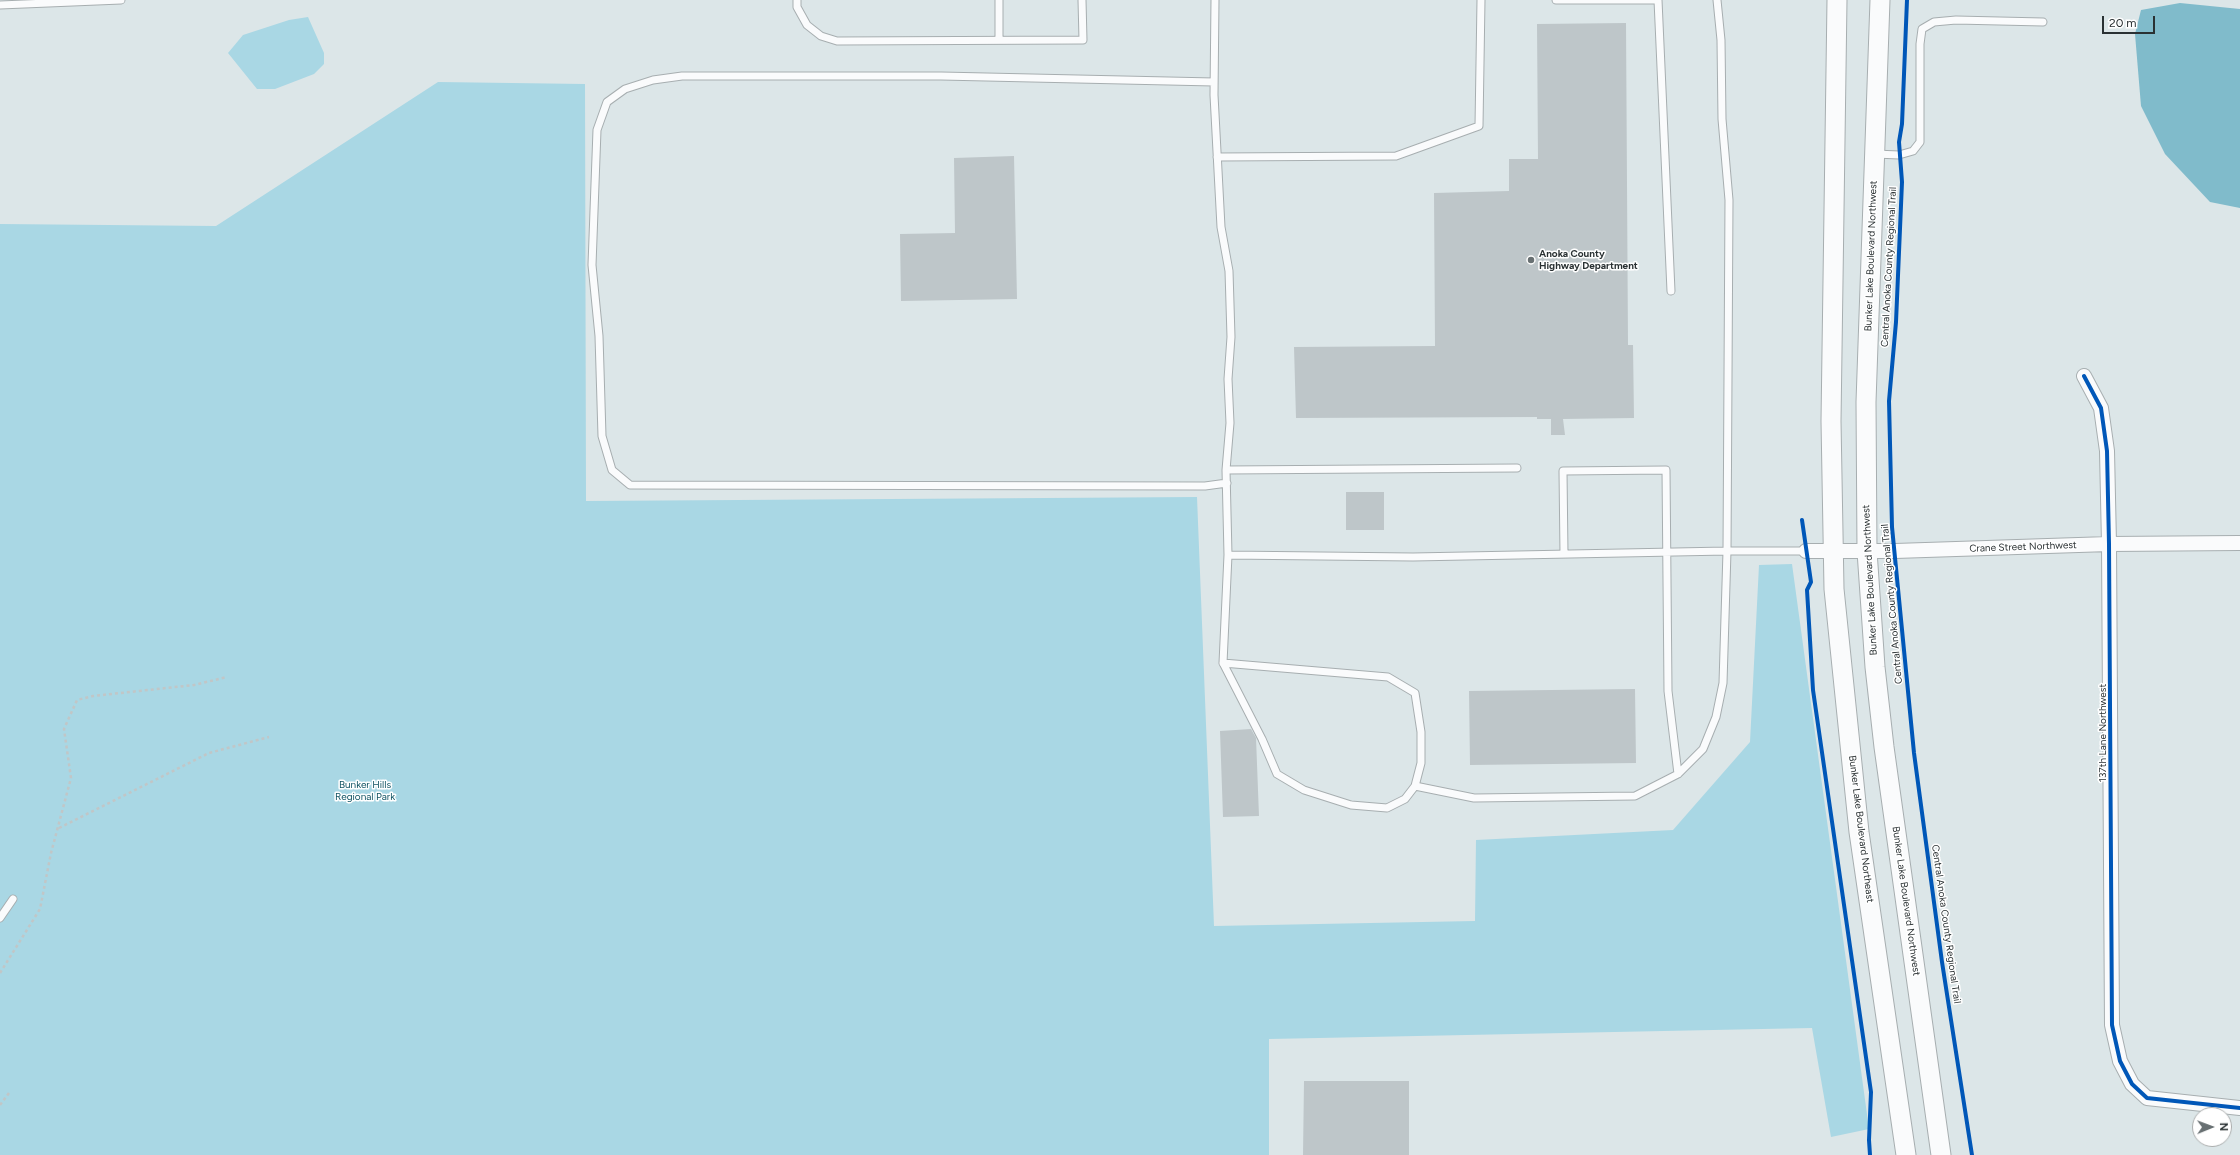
<!DOCTYPE html>
<html>
<head>
<meta charset="utf-8">
<style>
	body { margin:0 }
	#map { position:relative; width:2240px; height:1155px; overflow:hidden; background:#dce6e8; font-family:Figtree,sans-serif }
	canvas { display:block }
	.north { position:absolute; left:2192px; top:1107px; width:40px; height:40px; box-sizing:border-box; background:#fff; border:1px solid #aaadad; border-radius:50%; rotate:89deg; font-size:11px; font-weight:700; line-height:16px; text-align:center; color:#2a3133 }
	.north::after { content:''; display:block; margin:auto; width:14px; height:18px; background:#687072; clip-path:polygon(50% 0,100% 100%,50% 72%,0 100%) }
	.scale { position:absolute; left:2102px; top:16px; width:53px; height:18px; box-sizing:border-box; border:2px solid #2a3133; border-top:0; padding-left:5px; font-size:12px; line-height:14px; white-space:nowrap; color:#2a3133; -webkit-text-stroke:3px #fff; paint-order:stroke }
</style>
</head>
<body>
<div id="map">
<canvas width="2240" height="1155"></canvas>
<div class="north">N</div>
<div class="scale">20 m</div>
</div>
<script>
const context = document.querySelector('canvas').getContext('2d');
context.lineJoin = 'round';
function fill(path, color) {
  context.fillStyle = color;
  context.fill(path, 'evenodd');
}
function shape(rows) {
  const path = new Path2D();
  for (const r of rows) {
    path.moveTo(r[0], r[1]);
    for (let i = 2; i < r.length; i += 2) path.lineTo(r[i], r[i + 1]);
  }
  return path;
}
function strokePath(path, color, width, dash) {
  context.strokeStyle = color;
  context.lineWidth = width;
  context.lineCap = dash ? 'butt' : 'round';
  context.setLineDash(dash || []);
  context.stroke(path);
}
function write(font, color, halo, rows, align = 'center') {
  context.font = font + ' Figtree,sans-serif';
  context.lineWidth = 3;
  context.setLineDash([]);
  context.textBaseline = 'middle';
  context.strokeStyle = halo;
  context.fillStyle = color;
  for (const [text, x, y, turn = 0] of rows) {
    context.save();
    context.translate(x, y);
    context.rotate((+turn || 0) * Math.PI / 180);
    context.textAlign = isNaN(turn) ? turn : align;
    if (halo) context.strokeText(text, 0, 0);
    context.fillText(text, 0, 0);
    context.restore();
  }
}
fill(shape([
	[308,17,324,53,324,64,314,74,275,89,257,89,228,53,243,35,289,20],
	[438,82,585,84,586,501,1197,497,1214,926,1475,921,1476,840,1673,830,1750,742,1759,565,1792,564,1869,1129,1831,1137,1812,1028,1269,1039,1269,1155,0,1155,0,224,216,226]
]), '#a9d7e4');
fill(shape([
	[2180,3,2240,9,2240,208,2210,202,2165,154,2141,106,2135,34,2141,10]
]), '#80bbcb');
fill(shape([
	[1626,23,1628,345,1633,345,1634,418,1563,419,1565,435,1551,435,1551,419,1537,419,1537,417,1296,418,1294,347,1435,346,1434,193,1509,191,1509,159,1538,159,1537,24],
	[1014,156,1017,299,901,301,900,234,955,233,954,158],
	[1346,492,1384,492,1384,530,1346,530],
	[1635,689,1636,763,1470,765,1469,691],
	[1251,729,1256,738,1259,816,1223,817,1220,731],
	[1304,1081,1409,1081,1409,1155,1303,1155]
]), '#bec6c9');
const service = shape([
	[797,0,797,7,807,25,821,36,837,41,1083,40,1082,0],
	[999,0,999,40],
	[1215,0,1214,95,1221,227,1229,271,1231,337,1228,379,1230,423,1226,470,1228,555,1223,663],
	[1556,0,1658,0,1671,291],
	[1717,0,1721,40,1722,119,1729,200,1727,551,1806,551],
	[0,5,121,0],
	[1214,82,941,76,682,76,653,80,625,89,607,102,597,130,592,265,599,336,602,436,612,470,630,485,1205,486,1227,483],
	[1875,154,1899,155,1913,151,1920,142,1920,44,1922,29,1934,22,1956,20,2043,22],
	[1217,157,1396,156,1479,126,1481,0],
	[1226,470,1517,468],
	[1564,554,1563,471,1666,470,1668,691,1678,774],
	[1228,555,1413,557,1727,551,1723,683,1716,717,1703,749,1678,774,1635,796,1474,798,1415,786],
	[1223,663,1388,677,1415,693,1421,732,1421,763,1415,786,1405,799,1387,808,1351,805,1304,790,1277,774,1262,739,1223,663],
	[0,918,13,899]
]);
const minor = shape([
	[2084,376,2101,408,2107,451,2109,544,2112,1025,2120,1061,2132,1084,2147,1098,2240,1108],
	[1806,551,1895,551,2109,544,2240,543]
]);
const secondary = shape([
	[1837,0,1831,421,1834,589,1859,832,1906,1155],
	[1880,0,1866,402,1867,551,1875,667,1884,747,1941,1155]
]);
strokePath(service, '#a7aeb0', 9);
strokePath(minor, '#a7aeb0', 16);
strokePath(secondary, '#a7aeb0', 21);
strokePath(shape([
	[59,828,209,753,269,737],
	[0,973,40,909,51,853,71,778,64,729,77,700,93,696,194,685,227,677],
	[0,1105,9,1093]
]), '#c1c6c7', 2.5, [3, 3]);
strokePath(service, '#fafbfc', 7);
strokePath(minor, '#fafbfc', 14);
strokePath(secondary, '#fafbfc', 19);
strokePath(shape([
	[1907,0,1902,124,1899,142,1902,182,1896,322,1889,401,1892,527,1914,753,1942,962,1972,1155],
	[2084,376,2101,408,2107,451,2109,544,2112,1025,2120,1061,2132,1084,2147,1098,2240,1108],
	[1802,520,1811,582,1807,590,1813,690,1871,1092,1869,1140,1870,1155]
]), '#0057b8', 4);
for (const [x, y, r, color] of [
	[1531,260,4,"#687072"]
]) {
  const dot = new Path2D();
  dot.arc(x, y, r, 0, 2 * Math.PI);
  context.fillStyle = color;
  context.fill(dot);
  strokePath(dot, '#fff', 1.5);
}
write('bold 10px', '#2a3133', '#fff', [
	["Anoka County",1539,254],
	["Highway Department",1539,266]
], 'left');
write('10px', '#2a3133', '#fff', [
	["Bunker Lake Boulevard Northwest",1871,256,-88],
	["Central Anoka County Regional Trail",1889,267,-87],
	["Crane Street Northwest",2023,547,-2],
	["Bunker Lake Boulevard Northwest",1870,580,-93],
	["Central Anoka County Regional Trail",1892,604,-95],
	["137th Lane Northwest",2103,733,-90],
	["Bunker Lake Boulevard Northeast",1861,829,83],
	["Bunker Lake Boulevard Northwest",1906,901,82],
	["Central Anoka County Regional Trail",1946,924,82]
]);
write('10px', '#105363', '#fff', [
	["Bunker Hills",365,785],
	["Regional Park",365,797]
]);
</script>
</body>
</html>
